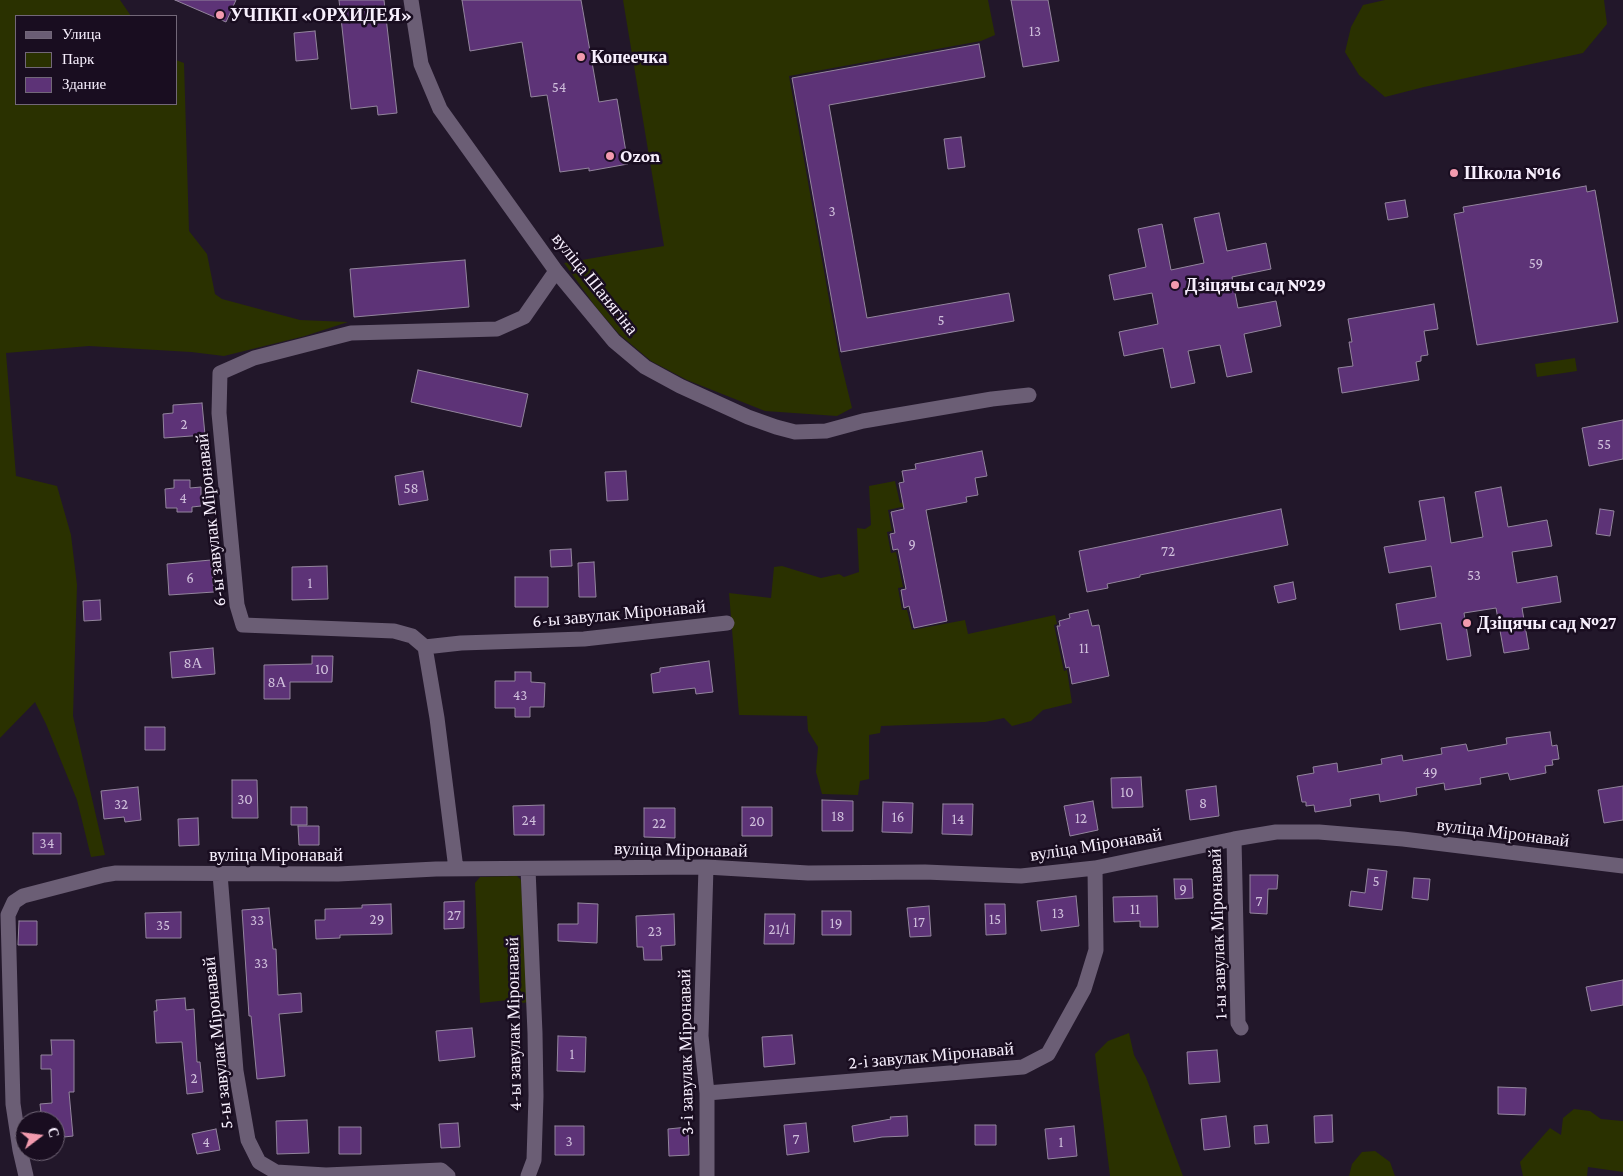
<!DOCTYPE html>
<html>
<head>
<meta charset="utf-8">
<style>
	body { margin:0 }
	#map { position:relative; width:1623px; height:1176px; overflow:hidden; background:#22172a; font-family:"Crimson Pro",serif }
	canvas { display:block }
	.legend { position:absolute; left:15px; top:15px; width:162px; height:90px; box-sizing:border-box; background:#190d20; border:1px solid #726778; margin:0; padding:6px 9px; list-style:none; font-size:15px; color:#f7effd }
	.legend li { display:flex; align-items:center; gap:10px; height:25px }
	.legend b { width:25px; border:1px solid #726778 }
	.north { position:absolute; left:15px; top:1111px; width:50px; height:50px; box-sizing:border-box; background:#190d20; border:1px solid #726778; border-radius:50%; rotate:75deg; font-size:14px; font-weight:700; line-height:20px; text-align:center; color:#f7effd }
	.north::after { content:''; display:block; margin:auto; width:18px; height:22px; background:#f29aae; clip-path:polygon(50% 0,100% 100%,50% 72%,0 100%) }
</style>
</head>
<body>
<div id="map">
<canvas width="1623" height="1176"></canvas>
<ul class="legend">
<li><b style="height:6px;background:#6b5e75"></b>Улица</li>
<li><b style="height:14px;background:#2a3100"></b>Парк</li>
<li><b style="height:14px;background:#5d3377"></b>Здание</li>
</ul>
<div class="north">С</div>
</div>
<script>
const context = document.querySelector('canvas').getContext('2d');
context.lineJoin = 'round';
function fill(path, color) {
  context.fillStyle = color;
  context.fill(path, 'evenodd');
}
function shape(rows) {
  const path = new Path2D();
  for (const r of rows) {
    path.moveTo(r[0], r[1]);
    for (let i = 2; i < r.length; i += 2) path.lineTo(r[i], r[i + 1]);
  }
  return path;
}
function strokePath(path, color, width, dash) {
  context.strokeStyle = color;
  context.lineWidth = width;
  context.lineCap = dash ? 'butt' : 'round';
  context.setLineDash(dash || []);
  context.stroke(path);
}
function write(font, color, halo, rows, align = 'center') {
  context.font = font + ' "Crimson Pro",serif';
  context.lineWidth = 5;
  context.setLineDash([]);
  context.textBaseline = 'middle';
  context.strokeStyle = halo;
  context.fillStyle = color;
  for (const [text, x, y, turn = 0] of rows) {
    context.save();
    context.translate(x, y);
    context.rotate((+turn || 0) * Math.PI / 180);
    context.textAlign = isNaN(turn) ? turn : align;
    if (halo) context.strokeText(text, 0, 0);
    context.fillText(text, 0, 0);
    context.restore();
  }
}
fill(shape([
	[0,0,120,0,131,16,16,16,16,104,176,104,176,60,184,63,189,231,207,254,215,294,222,299,300,320,348,322,305,336,224,356,191,352,89,346,6,353,16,476,57,486,71,535,77,585,73,716,105,855,91,857,77,800,46,724,35,702,0,738],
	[623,0,988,0,995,35,981,41,789,76,839,355,852,408,837,416,765,411,687,380,651,361,619,334,595,306,564,263,664,246],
	[1385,0,1604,0,1607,24,1583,53,1424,87,1385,97,1359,75,1345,52,1351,27,1363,5],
	[1575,358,1577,371,1537,377,1535,364],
	[895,481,900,503,905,502,906,506,888,510,892,531,887,532,891,553,896,552,903,587,898,588,902,610,907,610,912,630,965,620,968,634,1055,615,1057,624,1054,625,1064,671,1067,670,1072,703,1043,710,1031,721,1012,726,1004,718,985,722,881,726,880,733,869,735,869,779,860,781,858,795,822,794,816,772,818,747,808,731,807,716,739,715,729,593,771,598,774,567,782,566,821,578,839,574,844,577,859,572,857,528,865,529,871,525,869,486],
	[517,876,521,880,528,1002,523,1003,518,999,480,1003,475,883,480,877],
	[1129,1033,1134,1055,1146,1077,1183,1176,1110,1176,1095,1054,1108,1041],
	[1574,1109,1590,1111,1601,1119,1623,1121,1623,1172,1588,1167,1587,1176,1523,1176,1520,1162,1550,1128,1561,1135,1563,1118],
	[1375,1151,1390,1162,1395,1176,1349,1176,1352,1164,1362,1152]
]), '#2a3100');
const building = shape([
	[175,0,236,0,226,22,175,0],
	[339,0,384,0,397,113,378,115,377,106,351,109,339,0],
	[462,0,581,0,599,102,617,99,628,164,589,171,589,168,560,172,547,95,531,97,522,42,470,51,462,0],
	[1011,0,1048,0,1059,61,1023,67,1011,0],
	[315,31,318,59,296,61,294,33,315,31],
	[979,44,985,77,829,105,867,318,1009,293,1014,321,841,352,792,78,979,44],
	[961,137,965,167,948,169,944,139,961,137],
	[1586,186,1587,192,1595,190,1618,322,1477,345,1454,214,1464,212,1463,207,1586,186],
	[1405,200,1408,217,1388,220,1385,203,1405,200],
	[1219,213,1227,251,1266,243,1271,269,1232,277,1238,308,1276,301,1281,326,1244,334,1252,372,1227,377,1220,345,1188,351,1195,383,1171,388,1163,348,1124,356,1119,332,1158,324,1152,293,1114,300,1109,275,1146,267,1138,229,1162,224,1171,270,1204,263,1194,218,1219,213],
	[465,260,469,307,354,317,350,269,465,260],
	[1434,304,1438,329,1424,331,1428,355,1421,356,1421,361,1416,362,1419,380,1342,393,1338,368,1353,366,1349,342,1352,342,1348,319,1434,304],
	[418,370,528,394,521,427,411,402,418,370],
	[202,403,205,435,164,438,163,414,173,413,173,405,202,403],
	[1623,420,1623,459,1589,466,1582,428,1623,420],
	[982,451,987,476,975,478,978,495,966,497,967,502,926,510,947,621,914,628,909,606,904,608,901,590,906,589,898,549,893,550,890,534,895,533,891,512,904,509,899,483,904,482,902,471,916,469,915,464,982,451],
	[423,471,428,500,399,505,395,476,423,471],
	[626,471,628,500,607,501,605,472,626,471],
	[174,480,190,480,190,488,201,487,201,506,192,507,192,512,177,512,177,508,166,508,165,489,174,488,174,480],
	[1501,487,1508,527,1547,520,1552,546,1512,552,1517,583,1557,576,1561,602,1522,608,1529,649,1504,653,1496,608,1464,613,1471,656,1447,660,1441,623,1400,630,1396,604,1436,597,1431,566,1389,573,1384,547,1426,540,1419,501,1444,497,1451,543,1483,537,1475,492,1501,487],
	[1281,509,1288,545,1140,575,1140,577,1107,584,1108,588,1087,592,1079,551,1281,509],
	[1600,509,1614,511,1610,536,1596,534,1600,509],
	[571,549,572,566,551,567,550,550,571,549],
	[211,560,214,592,169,595,167,564,211,560],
	[594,562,596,597,579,597,578,563,594,562],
	[327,566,328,599,292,600,292,567,327,566],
	[515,577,548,577,548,607,515,607,515,577],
	[1293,582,1296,599,1278,603,1274,586,1293,582],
	[100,600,101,620,84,621,83,601,100,600],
	[1088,610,1092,626,1099,625,1109,676,1072,684,1069,667,1066,668,1057,626,1060,626,1059,621,1070,618,1069,614,1088,610],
	[213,648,215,674,172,678,170,652,213,648],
	[312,656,333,656,332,682,290,682,290,699,264,699,264,665,312,664,312,656],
	[709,661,713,692,696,694,695,688,653,693,651,674,660,672,660,668,709,661],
	[515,672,531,672,531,682,545,683,544,707,530,707,530,717,515,717,515,708,495,708,495,681,515,681,515,672],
	[145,727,165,727,165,750,145,750,145,727],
	[1550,732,1552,746,1557,745,1559,759,1552,760,1553,765,1545,766,1546,773,1510,780,1508,773,1480,778,1481,784,1445,790,1444,783,1416,788,1417,795,1380,802,1379,794,1350,799,1351,806,1315,812,1314,805,1306,806,1306,802,1302,802,1297,776,1314,773,1313,767,1337,763,1338,772,1382,764,1381,759,1402,755,1403,761,1442,754,1441,748,1466,744,1468,751,1507,744,1506,738,1550,732],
	[1141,777,1143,807,1112,808,1111,778,1141,777],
	[232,780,257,780,258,818,232,818,232,780],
	[1216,786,1219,816,1190,820,1186,790,1216,786],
	[1623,786,1623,820,1604,823,1598,790,1623,786],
	[138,787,141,820,125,822,124,817,104,819,101,791,138,787],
	[822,800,853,801,853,831,822,831,822,800],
	[1093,801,1098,830,1070,836,1064,806,1093,801],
	[883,802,913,803,912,833,882,832,883,802],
	[943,804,973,804,972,835,942,834,943,804],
	[544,805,544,835,514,835,513,806,544,805],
	[291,807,307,807,307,825,291,825,291,807],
	[742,807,772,807,772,836,742,836,742,807],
	[644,808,675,808,675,838,644,837,644,808],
	[198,818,199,845,179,846,178,819,198,818],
	[298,826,319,826,319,845,299,845,298,826],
	[33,833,61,833,61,854,33,854,33,833],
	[1368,869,1387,871,1382,910,1349,906,1351,891,1365,893,1368,869],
	[1250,875,1278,875,1277,889,1268,889,1267,914,1250,913,1250,875],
	[1414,878,1430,879,1428,900,1412,898,1414,878],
	[1174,879,1192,879,1193,898,1175,899,1174,879],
	[1076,896,1079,926,1041,931,1037,901,1076,896],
	[1157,896,1158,927,1140,927,1140,921,1114,922,1113,897,1157,896],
	[464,901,464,928,444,929,444,902,464,901],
	[578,903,598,904,597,943,558,941,558,924,578,924,578,903],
	[391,904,392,934,340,935,340,938,316,939,315,920,325,920,325,909,362,908,362,905,391,904],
	[985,904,1005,904,1006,934,986,935,985,904],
	[929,906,931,936,910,937,907,908,929,906],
	[269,908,273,949,276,949,278,995,301,993,302,1012,279,1014,285,1076,257,1079,251,1016,249,1016,242,910,269,908],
	[822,911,851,911,851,935,822,935,822,911],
	[181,912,181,938,146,938,145,913,181,912],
	[674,914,675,945,661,946,662,960,644,960,643,947,637,947,636,916,674,914],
	[765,914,795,914,794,944,764,944,765,914],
	[19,921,37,921,37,945,18,945,19,921],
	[1623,980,1623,1005,1591,1011,1586,987,1623,980],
	[185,998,186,1010,194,1009,197,1062,200,1062,203,1092,187,1094,182,1042,156,1043,154,1011,157,1011,156,1000,185,998],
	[472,1028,475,1057,439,1061,436,1031,472,1028],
	[792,1035,795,1064,764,1067,762,1037,792,1035],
	[558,1036,586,1037,585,1072,557,1071,558,1036],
	[51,1040,74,1040,74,1092,69,1092,73,1136,55,1138,55,1121,42,1121,40,1104,52,1103,51,1069,41,1069,41,1055,52,1055,51,1040],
	[1217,1050,1220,1082,1189,1084,1187,1052,1217,1050],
	[1498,1087,1526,1088,1525,1115,1498,1114,1498,1087],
	[1332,1115,1333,1142,1315,1143,1314,1116,1332,1115],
	[907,1116,908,1136,882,1137,854,1142,852,1126,891,1119,890,1117,907,1116],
	[1226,1116,1230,1147,1204,1150,1201,1119,1226,1116],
	[307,1120,309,1153,277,1154,276,1121,307,1120],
	[458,1123,460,1147,441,1148,439,1124,458,1123],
	[806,1123,809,1152,787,1155,784,1125,806,1123],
	[975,1125,996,1125,996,1145,975,1145,975,1125],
	[1267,1125,1269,1143,1255,1144,1254,1126,1267,1125],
	[555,1126,584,1126,584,1155,555,1155,555,1126],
	[1074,1126,1077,1156,1048,1159,1045,1129,1074,1126],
	[339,1127,361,1127,361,1154,339,1154,339,1127],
	[688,1127,689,1155,669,1156,668,1129,688,1127],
	[216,1129,220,1150,197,1154,192,1134,216,1129]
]);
fill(building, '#5d3377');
strokePath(building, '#93859d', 1);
strokePath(shape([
	[411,0,421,64,440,109,556,271,614,341,645,367,680,386,748,417,776,427,795,432,826,431,863,421,992,399,1029,395],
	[425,647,461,643,584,639,727,623],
	[1234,839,1238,1023,1241,1028],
	[706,867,701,1036,707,1093,707,1176],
	[456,869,437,718,425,647,412,636,394,631,243,625,237,605,219,413,220,373,254,358,351,333,497,329,524,317,556,271],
	[528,869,535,1033,536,1096,534,1160,528,1176],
	[220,874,236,1071,248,1140,259,1162,276,1172,326,1175,441,1170,448,1176],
	[707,1093,1023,1067,1048,1054,1084,989,1096,950,1095,868],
	[26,1176,20,1150,13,1104,8,915,14,902,23,896,104,875,116,873,338,874,436,869,706,867,808,873,925,872,1021,876,1095,868,1234,839,1276,832,1319,832,1403,839,1623,866]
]), '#6b5e75', 15);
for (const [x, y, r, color] of [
	[220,15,5,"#f29aae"],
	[581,57,5,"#f29aae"],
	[610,156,5,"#f29aae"],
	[1454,173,5,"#f29aae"],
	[1175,285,5,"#f29aae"],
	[1467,623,5,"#f29aae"]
]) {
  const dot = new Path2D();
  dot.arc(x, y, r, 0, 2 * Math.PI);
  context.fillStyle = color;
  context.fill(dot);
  strokePath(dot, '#190d20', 2);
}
write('15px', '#d0c0dc', null, [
	["13",1035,31],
	["54",559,87],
	["3",832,211],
	["59",1536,263],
	["5",941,320],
	["2",184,424],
	["55",1604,444],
	["58",411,488],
	["4",183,498],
	["9",912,544],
	["72",1168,551],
	["53",1474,575],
	["6",190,578],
	["1",310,583],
	["11",1084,648],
	["8А",193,663],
	["10",322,669],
	["8А",277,682],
	["43",520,695],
	["49",1430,772],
	["10",1127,792],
	["30",245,799],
	["8",1203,803],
	["32",121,804],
	["18",838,816],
	["16",898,817],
	["12",1081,818],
	["14",958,819],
	["24",529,820],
	["20",757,821],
	["22",659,823],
	["34",47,843],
	["5",1376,881],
	["9",1183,889],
	["7",1259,901],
	["11",1135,909],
	["13",1058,913],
	["27",454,915],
	["29",377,919],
	["15",995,919],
	["33",257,920],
	["17",919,922],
	["19",836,923],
	["35",163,925],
	["21/1",779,929],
	["23",655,931],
	["33",261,963],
	["1",572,1054],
	["2",194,1078],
	["7",796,1139],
	["3",569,1141],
	["4",206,1142],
	["1",1061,1142]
]);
write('bold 18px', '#f7effd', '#190d20', [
	["УЧПКП «ОРХИДЕЯ»",230,15],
	["Копеечка",591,57],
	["Ozon",620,156],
	["Школа №16",1464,173],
	["Дзіцячы сад №29",1185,285],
	["Дзіцячы сад №27",1477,623]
], 'left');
write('18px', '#f7effd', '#190d20', [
	["вуліца Шанягіна",595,284,51],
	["6-ы завулак Міронавай",211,520,-96],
	["6-ы завулак Міронавай",619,614,-5],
	["вуліца Міронавай",1503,833,7],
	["вуліца Міронавай",1096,845,-9],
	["вуліца Міронавай",681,850,1],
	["вуліца Міронавай",276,855],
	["1-ы завулак Міронавай",1218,934,-92],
	["4-ы завулак Міронавай",514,1024,-91],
	["5-ы завулак Міронавай",218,1043,-96],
	["3-і завулак Міронавай",686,1052,-91],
	["2-і завулак Міронавай",931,1056,-5]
]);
</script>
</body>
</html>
